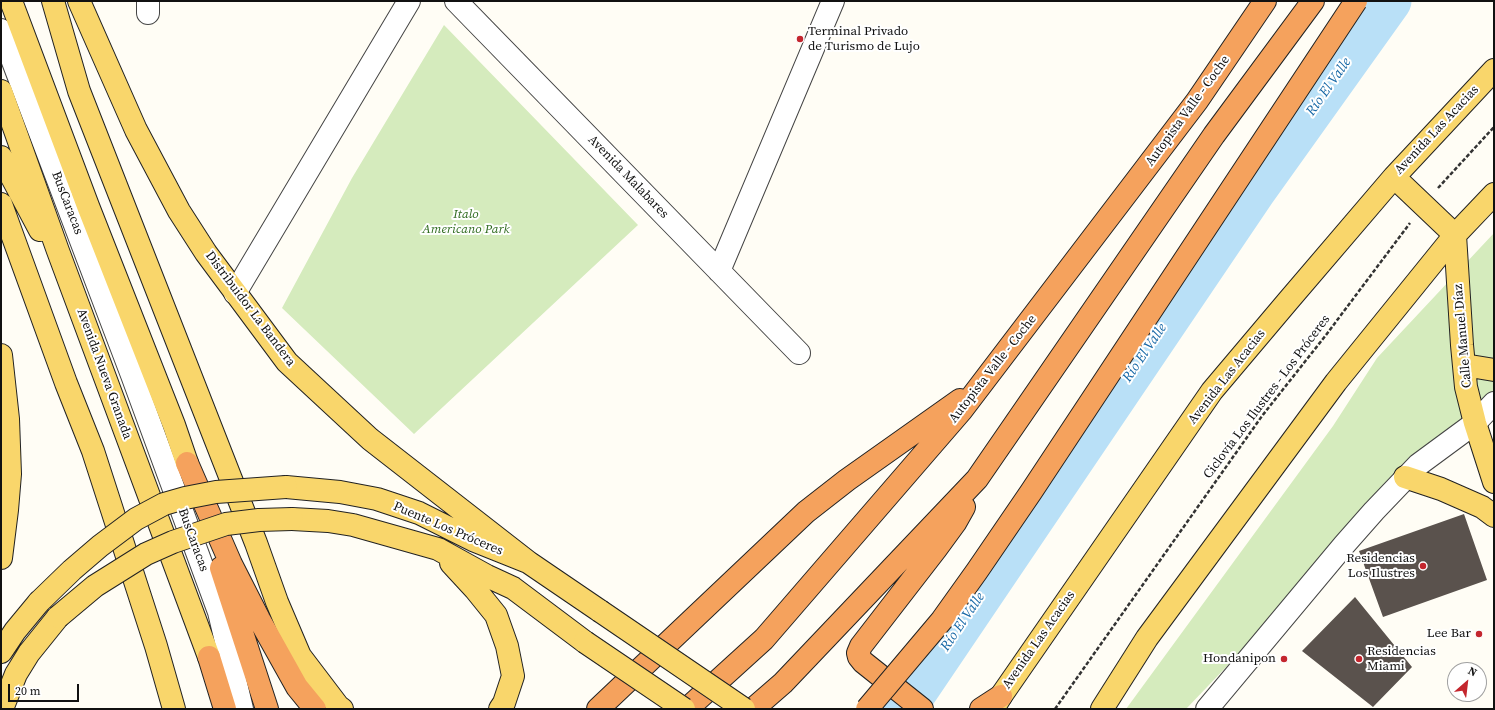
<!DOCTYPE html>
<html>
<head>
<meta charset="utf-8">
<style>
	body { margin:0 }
	#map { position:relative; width:1495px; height:710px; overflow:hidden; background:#fffdf5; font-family:"Source Serif 4",serif }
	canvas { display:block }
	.frame { position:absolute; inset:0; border:2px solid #111; pointer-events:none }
	.north { position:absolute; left:1447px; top:662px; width:40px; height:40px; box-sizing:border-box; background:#fff; border:1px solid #a0a0a0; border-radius:50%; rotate:28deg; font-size:11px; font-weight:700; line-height:16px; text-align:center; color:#111 }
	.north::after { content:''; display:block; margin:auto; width:14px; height:18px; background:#c4262e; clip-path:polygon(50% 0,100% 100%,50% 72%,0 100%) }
	.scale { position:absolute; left:8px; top:684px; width:71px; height:18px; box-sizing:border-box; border:2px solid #111; border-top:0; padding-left:5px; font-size:12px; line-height:14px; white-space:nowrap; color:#111; -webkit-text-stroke:3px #fff; paint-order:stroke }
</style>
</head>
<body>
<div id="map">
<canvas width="1495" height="710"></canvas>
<div class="frame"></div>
<div class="north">N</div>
<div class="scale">20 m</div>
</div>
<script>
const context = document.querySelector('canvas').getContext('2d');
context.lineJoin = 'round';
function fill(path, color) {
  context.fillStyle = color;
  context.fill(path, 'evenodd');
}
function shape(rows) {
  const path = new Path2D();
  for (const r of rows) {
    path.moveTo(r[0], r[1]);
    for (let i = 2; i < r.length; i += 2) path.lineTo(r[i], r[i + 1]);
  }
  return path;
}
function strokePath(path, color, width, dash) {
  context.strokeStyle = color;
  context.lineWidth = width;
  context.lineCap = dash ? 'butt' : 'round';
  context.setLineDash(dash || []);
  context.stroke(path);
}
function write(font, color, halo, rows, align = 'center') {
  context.font = font + ' "Source Serif 4",serif';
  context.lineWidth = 4;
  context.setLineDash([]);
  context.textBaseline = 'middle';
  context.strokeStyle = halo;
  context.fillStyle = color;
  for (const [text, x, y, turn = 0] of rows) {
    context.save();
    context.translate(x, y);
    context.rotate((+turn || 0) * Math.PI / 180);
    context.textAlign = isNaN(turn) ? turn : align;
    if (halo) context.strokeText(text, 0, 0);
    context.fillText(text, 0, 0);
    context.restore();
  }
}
fill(shape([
	[444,25,638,225,414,434,282,308,352,178],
	[1494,233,1494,398,1317,572,1186,709,1126,709,1333,426,1377,358]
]), '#d5ebbd');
strokePath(shape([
	[904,709,1255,190,1390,1]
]), '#b9e0f7', 43);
fill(shape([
	[1464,514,1487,580,1383,617,1359,551],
	[1355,597,1412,667,1373,707,1302,651]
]), '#5a524d');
const minor = shape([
	[456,1,799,353],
	[148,13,148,1],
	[1,30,132,375,219,612,242,709],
	[719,271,833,1],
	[235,293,409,1],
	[1207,709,1344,545,1374,511,1418,465,1475,423,1494,403]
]);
const major = shape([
	[11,1,88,206,174,425,187,463],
	[53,1,79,91,256,543,277,602,300,656,338,706,342,709],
	[79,1,136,130,179,211,206,253,287,362,370,439,528,562],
	[1,91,58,251,209,657],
	[1,157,40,230],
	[1394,177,1455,235],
	[1,204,66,383,93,451,156,646,174,709],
	[1455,235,1462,345,1466,387,1475,423,1494,482],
	[1,355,8,419,10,474,7,510,1,558],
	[1464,365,1494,370],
	[1405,477,1441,489,1482,507,1494,516],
	[286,487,340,492,377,499,419,513,473,540,528,562,600,611],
	[292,519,328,521,353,525,438,549,487,576,513,588,585,642],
	[451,563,475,589,496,615,507,646,513,676,504,703,500,709],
	[1,652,15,631,39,602],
	[2,709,16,674,29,653,58,617],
	[993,709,1001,696,1212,391,1288,301,1394,177,1494,70],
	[1102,709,1147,638,1336,382,1455,235,1494,194]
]);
const highway = shape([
	[187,463,231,564,259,619,297,687,315,709],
	[221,568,267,709],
	[209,657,225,709],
	[598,709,806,512,847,480,960,400],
	[687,709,764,639,961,411,1197,101,1265,1],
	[753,709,783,683,977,479,1214,135,1313,1],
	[922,709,863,662,859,657,858,653,861,646,936,549,955,523,964,507],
	[981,709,1001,696]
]);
strokePath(minor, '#444', 24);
strokePath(major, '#222', 24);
strokePath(highway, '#222', 24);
strokePath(shape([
	[1438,188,1494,127],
	[1055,709,1262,416,1326,335,1410,223]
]), '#333', 2.5, [4, 2]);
strokePath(minor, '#fff', 22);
strokePath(major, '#f9d66b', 22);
strokePath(highway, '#f5a25d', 22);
const majorBridge = shape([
	[39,602,72,570,100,546,136,519,164,504,185,498,216,492,286,487],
	[600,611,744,709],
	[58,617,95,586,146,554,173,542,226,524,259,520,292,519],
	[585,642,684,709]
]);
const highwayBridge = shape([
	[867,709,942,620,977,571,1031,492,1356,1]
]);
strokePath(majorBridge, '#222', 24, []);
strokePath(highwayBridge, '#222', 24, []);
strokePath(majorBridge, '#f9d66b', 22);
strokePath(highwayBridge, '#f5a25d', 22);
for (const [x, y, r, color] of [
	[800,39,4,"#c4262e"],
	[1423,566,4,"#c4262e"],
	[1479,634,4,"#c4262e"],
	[1284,659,4,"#c4262e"],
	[1359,659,4,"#c4262e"]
]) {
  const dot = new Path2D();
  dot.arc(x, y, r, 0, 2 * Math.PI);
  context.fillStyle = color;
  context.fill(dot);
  strokePath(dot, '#fff', 1.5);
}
write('13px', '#111', '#fff', [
	["Terminal Privado",808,32,"left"],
	["de Turismo de Lujo",808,47,"left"],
	["Residencias",1415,559],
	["Los Ilustres",1415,574],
	["Lee Bar",1471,634],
	["Residencias",1367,652,"left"],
	["Miami",1367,667,"left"],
	["Hondanipon",1276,659]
], 'right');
write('13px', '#111', '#fff', [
	["Autopista Valle - Coche",1188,111,-54],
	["Avenida Las Acacias",1437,130,-47],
	["Avenida Malabares",628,177,46],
	["BusCaracas",67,203,69],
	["Distribuidor La Bandera",250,309,53],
	["Calle Manuel Díaz",1463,336,-95],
	["Autopista Valle - Coche",993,369,-52],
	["Avenida Nueva Granada",104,374,70],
	["Avenida Las Acacias",1227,377,-52],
	["Ciclovía Los Ilustres - Los Próceres",1267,397,-53],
	["Puente Los Próceres",448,529,23],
	["BusCaracas",193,540,70],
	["Avenida Las Acacias",1039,640,-55]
]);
write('italic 13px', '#2f6b1f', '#fff', [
	["Italo",466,215],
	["Americano Park",466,230]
]);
write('italic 14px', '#1768a6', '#fff', [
	["Río El Valle",1329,87,-55],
	["Río El Valle",1145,353,-56],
	["Río El Valle",963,622,-56]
]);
</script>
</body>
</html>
